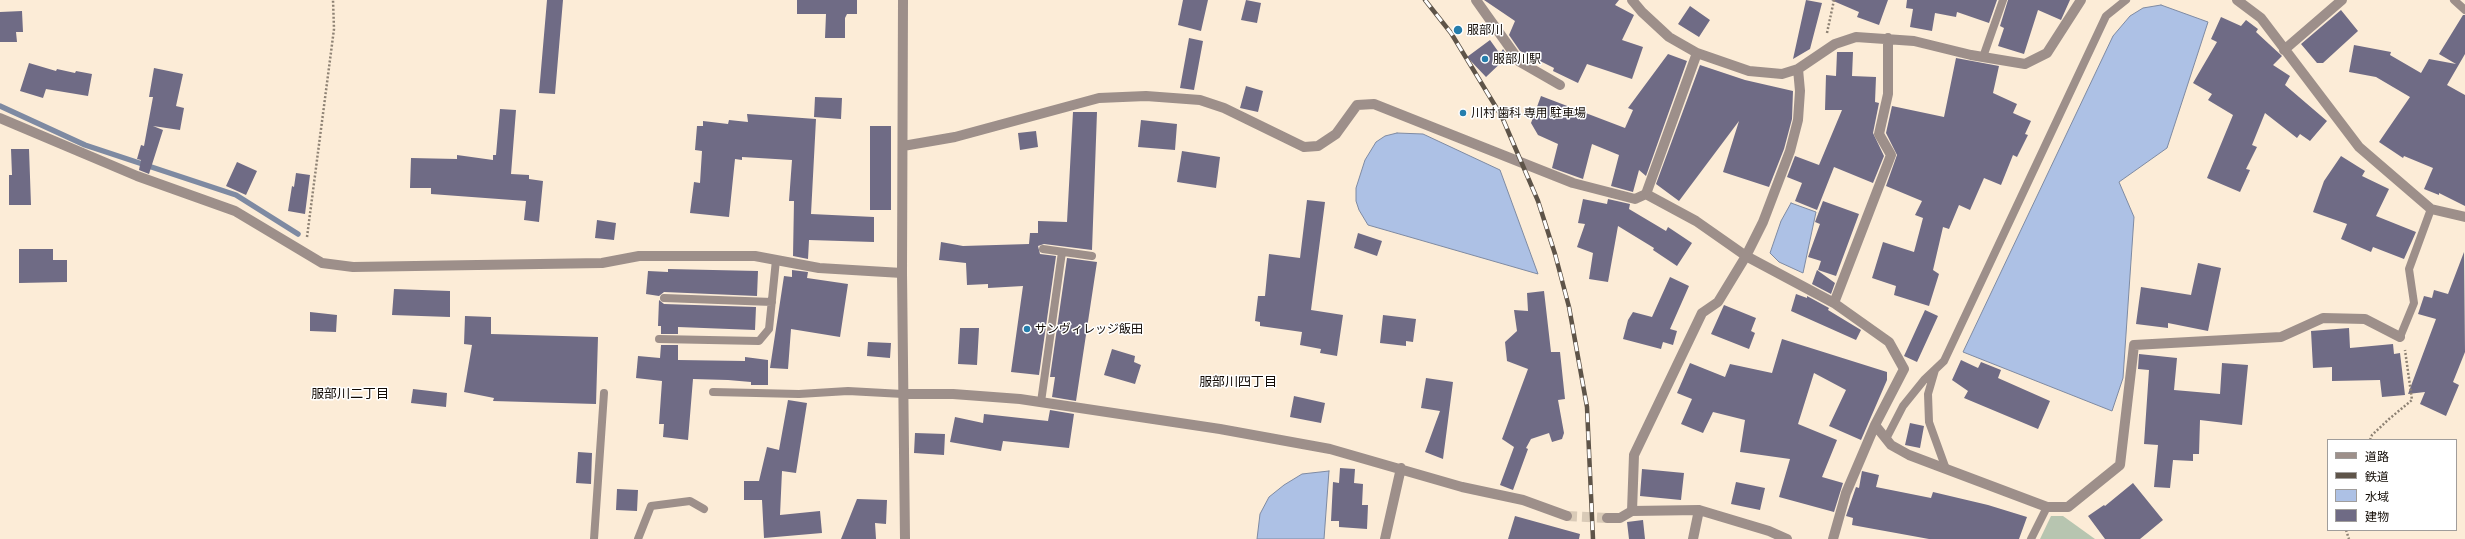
<!DOCTYPE html>
<html>
<head>
<meta charset="utf-8">
<style>
	body { margin:0 }
	#map { position:relative; width:2465px; height:539px; overflow:hidden; background:#fcecd7; font-family:Commissioner,"Noto Sans JP",sans-serif }
	canvas { display:block }
	.legend { position:absolute; left:2327px; top:439px; width:130px; height:92px; box-sizing:border-box; background:#fff; border:1px solid #a09d9b; margin:0; padding:5px 7px; list-style:none; font-size:12px; color:#110a04 }
	.legend li { display:flex; align-items:center; gap:8px; height:20px }
	.legend b { width:20px; border:1px solid #a09d9b }
</style>
</head>
<body>
<div id="map">
<canvas width="2465" height="539"></canvas>
<ul class="legend">
<li><b style="height:5px;background:#9d8f8a"></b>道路</li>
<li><b style="height:5px;background:#5e5449"></b>鉄道</li>
<li><b style="height:11px;background:#adc1e5"></b>水域</li>
<li><b style="height:11px;background:#6f6b85"></b>建物</li>
</ul>
</div>
<script>
const context = document.querySelector('canvas').getContext('2d');
context.lineJoin = 'round';
function fill(path, color) {
  context.fillStyle = color;
  context.fill(path, 'evenodd');
}
function shape(rows) {
  const path = new Path2D();
  for (const r of rows) {
    path.moveTo(r[0], r[1]);
    for (let i = 2; i < r.length; i += 2) path.lineTo(r[i], r[i + 1]);
  }
  return path;
}
function strokePath(path, color, width, dash) {
  context.strokeStyle = color;
  context.lineWidth = width;
  context.lineCap = dash ? 'butt' : 'round';
  context.setLineDash(dash || []);
  context.stroke(path);
}
function write(font, color, halo, rows, align = 'center') {
  context.font = font + ' Commissioner,"Noto Sans JP",sans-serif';
  context.lineWidth = 3;
  context.setLineDash([]);
  context.textBaseline = 'middle';
  context.strokeStyle = halo;
  context.fillStyle = color;
  for (const [text, x, y, turn = 0] of rows) {
    context.save();
    context.translate(x, y);
    context.rotate((+turn || 0) * Math.PI / 180);
    context.textAlign = isNaN(turn) ? turn : align;
    if (halo) context.strokeText(text, 0, 0);
    context.fillText(text, 0, 0);
    context.restore();
  }
}
fill(shape([
	[2051,516,2063,516,2095,539,2040,539]
]), '#b7c5b0');
const water = shape([
	[2161,5,2208,22,2167,148,2119,182,2134,217,2123,378,2112,411,1963,352,2113,36,2130,16,2143,8,2161,5],
	[1397,133,1423,134,1500,170,1538,274,1368,225,1359,210,1356,201,1356,188,1365,160,1376,142,1385,136,1397,133],
	[1791,203,1816,212,1803,273,1779,262,1770,253,1781,221,1791,203],
	[1329,471,1324,539,1257,539,1260,514,1269,497,1284,485,1302,474,1329,471]
]);
fill(water, '#adc1e5');
strokePath(water, '#7e8aa2', 1);
strokePath(shape([
	[0,106,85,145,236,195,298,234]
]), '#7e8aa2', 5.5);
fill(shape([
	[547,0,563,0,555,94,539,93],
	[797,0,857,0,857,14,847,14,845,18,845,38,825,38,826,14,797,14],
	[1183,0,1208,0,1201,31,1178,25],
	[1246,0,1261,3,1257,23,1241,20],
	[1484,0,1619,0,1615,5,1634,15,1622,40,1643,47,1632,79,1587,64,1578,83,1553,71,1554,68,1520,51,1509,35,1515,21],
	[1806,0,1822,3,1810,49,1793,59],
	[1831,0,1888,0,1879,25,1857,17,1859,12],
	[1907,0,1997,0,1989,23,1957,12,1956,17,1935,13,1932,31,1910,27,1913,9,1906,8],
	[2008,0,2070,0,2061,20,2038,10,2024,54,1998,46,2004,28,2000,26],
	[1690,6,1710,20,1699,37,1678,24],
	[2341,10,2358,31,2323,63,2317,63,2301,44],
	[22,11,23,32,16,32,17,42,0,42,0,12],
	[2463,15,2465,15,2465,54,2447,85,2465,95,2465,206,2439,193,2439,195,2424,189,2433,168,2404,156,2403,158,2379,142,2410,97,2376,77,2349,72,2354,45,2391,52,2390,55,2421,73,2429,59,2456,64,2439,54],
	[2221,17,2241,26,2246,20,2258,29,2256,32,2282,56,2273,65,2290,76,2285,85,2327,121,2310,141,2300,134,2297,138,2265,113,2252,145,2257,147,2246,169,2250,170,2240,192,2207,178,2233,115,2208,100,2212,94,2193,83,2217,42,2211,39],
	[1189,38,1203,41,1194,90,1180,88],
	[1490,40,1500,54,1503,49,1508,56,1486,77,1467,57],
	[1837,52,1853,52,1852,76,1876,77,1875,102,1879,103,1873,133,1884,156,1873,183,1834,167,1817,210,1795,201,1802,183,1787,177,1795,156,1819,165,1842,110,1825,110,1826,75,1836,76],
	[1668,54,1687,61,1646,176,1639,170,1633,192,1611,186,1619,155,1592,144,1583,179,1552,168,1558,144,1538,135,1531,123,1541,96,1625,128,1633,110,1628,108],
	[1956,58,1999,66,1993,93,2017,104,2013,113,2031,121,2025,134,2028,135,2017,157,2013,155,2001,185,1984,178,1970,210,1959,205,1949,229,1943,227,1933,270,1939,274,1929,306,1894,295,1896,286,1872,278,1883,242,1914,252,1923,218,1915,215,1922,201,1886,186,1897,155,1886,133,1892,106,1944,117],
	[29,63,56,71,57,69,75,73,76,71,92,74,88,96,46,89,43,98,20,91],
	[1700,65,1745,80,1793,91,1792,119,1784,149,1769,187,1723,172,1739,121,1679,201,1656,184],
	[154,68,183,74,176,106,184,108,180,130,153,126,163,130,149,174,139,170,141,160,137,159,141,145,144,146,153,97,149,97],
	[1246,86,1263,91,1258,112,1240,108],
	[815,97,842,98,841,119,814,117],
	[500,109,516,110,511,174,529,175,529,179,543,181,539,222,524,220,526,201,431,194,431,188,410,188,411,158,457,159,457,155,493,160,493,155,496,155],
	[1073,112,1097,112,1092,250,1044,244,1038,246,1040,254,1056,256,1039,375,1011,372,1023,286,988,288,988,284,967,285,966,263,939,260,941,242,963,246,1029,244,1030,233,1038,233,1038,221,1067,222],
	[747,114,816,119,811,214,874,217,874,242,809,240,808,259,793,256,794,201,789,201,792,160,742,157,742,160,735,159,729,217,690,213,694,182,700,183,702,151,695,150,697,126,703,126,703,121,728,124,729,120,748,122],
	[1141,120,1177,124,1175,150,1138,147],
	[870,126,891,126,891,210,870,210],
	[1036,131,1038,147,1020,150,1018,133],
	[11,149,29,149,31,205,9,205,9,175,12,175],
	[1182,151,1220,157,1216,188,1177,182],
	[2341,156,2365,171,2362,176,2389,189,2376,216,2416,232,2404,259,2373,247,2371,252,2341,239,2347,224,2313,212,2324,181],
	[237,162,257,171,246,195,226,186],
	[296,173,310,175,305,214,288,211,292,186,294,187],
	[1583,199,1607,204,1608,199,1630,204,1629,209,1666,231,1668,227,1692,243,1677,266,1653,250,1654,248,1618,226,1608,282,1589,279,1593,253,1577,247,1585,224,1578,223],
	[1307,200,1325,202,1311,310,1343,315,1337,356,1320,353,1321,349,1300,345,1302,332,1260,326,1260,322,1255,321,1258,296,1265,296,1269,254,1300,258],
	[1823,201,1859,214,1836,276,1818,270,1821,261,1808,257,1820,224,1815,222],
	[597,220,616,223,614,240,595,238],
	[1358,233,1382,241,1377,256,1354,248],
	[19,249,53,249,53,260,67,260,67,282,19,283],
	[2464,252,2465,352,2453,382,2459,385,2446,416,2420,404,2425,392,2408,394,2436,319,2418,314,2424,296,2432,298,2434,290,2448,294],
	[1067,258,1097,262,1076,401,1052,397,1055,377,1050,377],
	[2198,263,2221,268,2208,331,2168,323,2168,328,2136,324,2141,287,2191,295],
	[668,269,758,271,757,296,664,292,659,296,646,294,648,271,668,272],
	[792,270,808,272,807,278,848,284,840,337,791,329,788,369,770,368,784,276,792,277],
	[1817,270,1835,283,1831,294,1812,284],
	[1670,277,1689,286,1670,329,1677,331,1673,345,1663,342,1661,349,1623,339,1628,320,1633,312,1652,317],
	[394,289,450,291,450,317,392,315],
	[1544,291,1551,352,1560,352,1565,399,1558,400,1564,433,1562,439,1552,442,1549,433,1531,439,1526,448,1528,449,1513,490,1500,485,1514,447,1502,439,1528,369,1507,361,1505,342,1517,331,1514,310,1528,311,1527,293],
	[1796,294,1807,298,1807,296,1829,308,1828,310,1861,330,1856,340,1791,311],
	[659,300,664,304,756,307,755,330,678,327,678,334,661,334,661,326,658,326],
	[1724,305,1756,318,1751,331,1755,333,1749,349,1711,334],
	[1925,310,1938,316,1917,362,1904,356],
	[310,312,337,315,336,332,310,331],
	[1383,315,1416,319,1413,342,1406,341,1406,346,1380,343],
	[465,316,491,317,491,334,598,337,596,404,493,401,494,398,464,392,472,345,464,344],
	[960,328,979,328,977,365,958,364],
	[2349,328,2350,348,2393,344,2394,354,2400,353,2405,395,2382,397,2380,380,2332,381,2332,367,2313,368,2311,331],
	[1782,339,1887,372,1887,380,1861,440,1829,426,1846,390,1814,373,1798,424,1837,440,1822,477,1843,483,1834,512,1779,497,1790,459,1740,452,1745,420,1713,412,1703,433,1681,424,1692,399,1677,393,1690,363,1725,377,1730,364,1772,373],
	[868,342,891,343,890,358,867,356],
	[661,345,678,345,678,360,745,361,745,357,768,360,768,385,751,385,751,382,728,380,693,379,688,440,663,437,664,424,659,424,662,381,636,378,638,356,660,358],
	[1112,349,1135,356,1134,362,1141,365,1135,384,1104,375],
	[2139,354,2177,358,2174,390,2220,394,2222,363,2248,365,2242,425,2200,420,2199,454,2193,454,2193,461,2173,460,2170,488,2154,487,2158,445,2144,444,2149,370,2138,369],
	[1961,360,1978,368,1981,362,2001,370,1998,378,2050,401,2038,429,1964,398,1968,391,1952,380],
	[1426,378,1453,382,1443,459,1425,452,1440,411,1421,408],
	[413,389,447,393,446,407,411,403],
	[1294,396,1325,403,1321,423,1290,417],
	[788,400,807,403,796,473,782,471,780,515,820,511,822,533,764,538,762,500,744,500,744,481,759,481,767,447,779,450],
	[1050,410,1074,414,1069,448,1003,441,1001,451,950,442,955,417,983,423,984,414,1048,421],
	[1910,423,1924,426,1920,448,1905,445],
	[915,433,945,434,944,455,914,453],
	[578,452,592,453,591,484,576,483],
	[1340,468,1355,469,1354,483,1363,484,1362,505,1368,505,1367,529,1339,527,1339,521,1331,521,1333,482,1339,483],
	[1642,469,1684,473,1681,500,1640,496],
	[1862,471,1879,475,1876,487,1931,498,1933,492,1988,505,2027,517,2019,539,1929,539,1852,525,1853,518,1846,516,1856,487,1859,488],
	[1736,482,1765,488,1760,510,1731,504],
	[2133,483,2163,520,2140,539,2105,539,2088,516,2104,505,2105,506],
	[617,489,638,490,637,511,616,510],
	[857,499,887,500,886,524,875,523,876,539,841,539],
	[1515,516,1580,534,1579,539,1508,539],
	[1643,520,1645,539,1629,539,1627,522]
]), '#6f6b85');
strokePath(shape([
	[1567,516,1607,518]
]), '#d9cab7', 10, [10, 5]);
strokePath(shape([
	[1827,33,1834,0],
	[307,237,334,29,333,0],
	[2370,440,2372,435,2389,419,2412,400,2405,350],
	[2346,530,2349,539]
]), '#8e8274', 2.5, [2, 2]);
strokePath(shape([
	[2454,0,2465,10],
	[1983,57,2003,0],
	[1043,249,1092,256],
	[664,298,772,302],
	[2400,337,2414,303,2409,269,2431,209],
	[659,339,759,341,769,329,776,260],
	[1935,370,1928,394,1929,422,1946,469],
	[713,392,799,394,848,391,903,394],
	[1041,402,1062,252],
	[1886,439,1903,406,1924,380,1944,361,2106,16,2126,0],
	[594,539,604,393],
	[638,539,651,506,690,501,704,509],
	[2031,539,2047,507]
]), '#9d8f8a', 8);
strokePath(shape([
	[903,0,902,273,905,539],
	[1476,0,1520,62,1560,85],
	[1632,0,1642,12,1669,37,1697,53,1749,71,1782,74,1798,69,1835,44,1856,37,1914,41,1971,55,2025,64,2047,53,2081,0],
	[2237,0,2261,18,2359,147,2431,209,2465,217],
	[2284,50,2342,0],
	[0,118,137,176,235,211,322,263,353,267,602,263,639,256,755,256,819,268,902,273],
	[903,146,955,137,1099,98,1146,96,1200,100,1224,108,1304,147,1318,146,1336,134,1357,105,1374,104,1573,183,1635,199,1646,194,1697,53],
	[1646,194,1696,221,1746,256,1834,303,1889,342,1904,369,1875,425,1891,445,1909,455,2047,507,2068,507,2120,465,2134,345,2281,337,2323,318,2365,319,2400,337],
	[1834,303,1891,155,1879,134,1888,94,1888,38],
	[903,394,953,394,1020,399,1220,429,1330,449,1462,487,1523,500,1567,516],
	[1632,511,1634,455,1702,313,1718,302,1746,256,1763,222,1790,151,1798,120,1800,91,1798,69],
	[1607,518,1620,518,1632,511,1699,510,1769,531,1787,539],
	[1385,539,1401,468],
	[1693,539,1699,510],
	[1833,539,1846,493,1875,425]
]), '#9d8f8a', 10);
const rail = shape([
	[1425,0,1451,33,1502,117,1538,201,1555,254,1569,307,1587,407,1593,539]
]);
strokePath(rail, '#5e5449', 4.5);
strokePath(rail, '#fff', 3, [9]);
for (const [x, y, r, color] of [
	[1458,30,5,"#257dac"],
	[1485,59,4,"#257dac"],
	[1463,113,4,"#257dac"],
	[1027,329,4,"#257dac"]
]) {
  const dot = new Path2D();
  dot.arc(x, y, r, 0, 2 * Math.PI);
  context.fillStyle = color;
  context.fill(dot);
  strokePath(dot, '#fff', 1.5);
}
write('12px', '#110a04', '#fff', [
	["服部川",1467,30],
	["服部川駅",1493,59],
	["川村 歯科 専用 駐車場",1471,113],
	["サンヴィレッジ飯田",1035,329]
], 'left');
write('13px', '#110a04', '#fff', [
	["服部川四丁目",1238,382],
	["服部川二丁目",350,394]
]);
</script>
</body>
</html>
